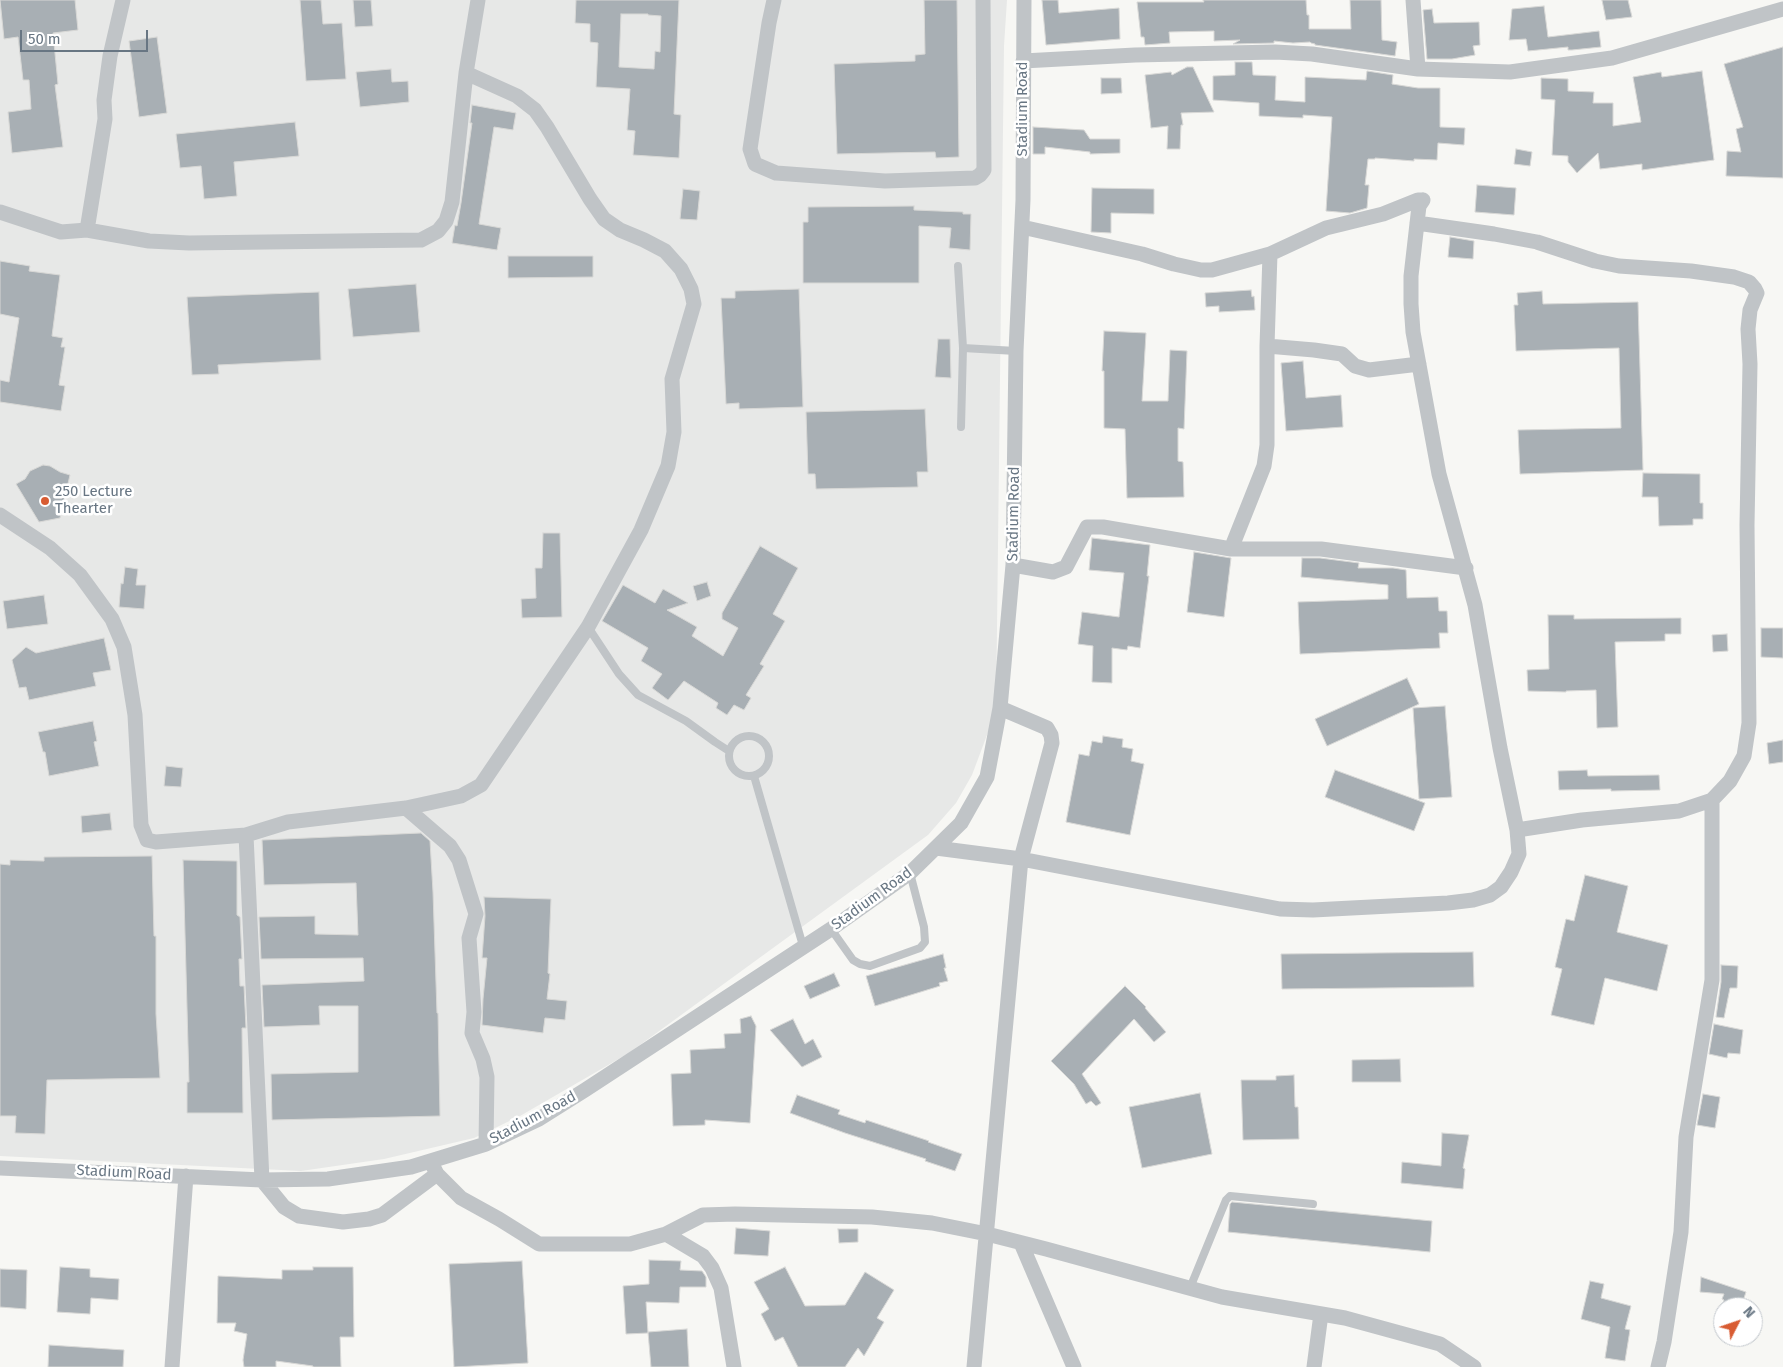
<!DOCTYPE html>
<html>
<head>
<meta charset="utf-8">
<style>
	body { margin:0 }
	#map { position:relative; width:1783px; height:1367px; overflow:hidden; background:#f7f7f4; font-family:"Fira Sans",sans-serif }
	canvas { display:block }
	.north { position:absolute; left:1713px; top:1297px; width:50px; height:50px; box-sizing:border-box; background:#fff; border:1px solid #c3c8cd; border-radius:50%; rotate:49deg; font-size:14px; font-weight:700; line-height:20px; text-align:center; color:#687683 }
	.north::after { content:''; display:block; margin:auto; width:18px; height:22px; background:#d85c32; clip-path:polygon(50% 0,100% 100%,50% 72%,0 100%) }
	.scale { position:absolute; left:20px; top:30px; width:128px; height:22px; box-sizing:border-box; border:2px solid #687683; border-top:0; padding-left:6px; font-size:15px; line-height:18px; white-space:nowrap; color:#687683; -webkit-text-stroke:4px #fff; paint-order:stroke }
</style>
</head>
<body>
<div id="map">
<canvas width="1783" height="1367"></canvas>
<div class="north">N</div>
<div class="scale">50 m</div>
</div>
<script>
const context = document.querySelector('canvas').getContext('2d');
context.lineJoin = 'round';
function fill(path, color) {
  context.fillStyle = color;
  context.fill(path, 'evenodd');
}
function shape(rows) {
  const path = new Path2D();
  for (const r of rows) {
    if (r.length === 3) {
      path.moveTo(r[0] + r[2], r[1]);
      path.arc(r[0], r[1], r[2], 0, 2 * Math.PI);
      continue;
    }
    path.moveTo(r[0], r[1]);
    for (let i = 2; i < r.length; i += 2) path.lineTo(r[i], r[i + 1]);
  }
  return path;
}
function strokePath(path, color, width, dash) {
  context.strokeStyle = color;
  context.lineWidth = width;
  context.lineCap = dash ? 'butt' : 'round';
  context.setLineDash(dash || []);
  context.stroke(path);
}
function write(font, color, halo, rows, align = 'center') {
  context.font = font + ' "Fira Sans",sans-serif';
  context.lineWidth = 5;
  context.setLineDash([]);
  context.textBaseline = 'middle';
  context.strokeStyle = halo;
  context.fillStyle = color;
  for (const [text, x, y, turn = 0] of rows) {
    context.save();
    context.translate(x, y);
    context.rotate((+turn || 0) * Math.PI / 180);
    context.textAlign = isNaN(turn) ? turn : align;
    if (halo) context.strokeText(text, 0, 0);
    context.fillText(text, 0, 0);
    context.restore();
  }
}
fill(shape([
	[0,0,1007,0,1004,46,996,711,972,775,956,803,928,835,629,1053,520,1116,474,1138,384,1159,301,1171,0,1156]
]), '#e7e8e7');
const building = shape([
	[0,0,75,0,78,30,53,33,58,84,55,85,63,147,12,153,8,112,31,109,29,80,23,80,18,37,4,39,0,0],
	[300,0,321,0,323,24,342,23,346,79,306,81,300,0],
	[353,0,371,0,373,26,355,27,353,0],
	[576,0,679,0,674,114,681,115,679,158,633,155,635,131,627,130,630,89,596,87,598,43,590,42,590,24,575,23,576,0],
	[621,14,648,14,648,15,661,16,660,52,655,51,654,69,619,67,621,14],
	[924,0,957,0,959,157,936,158,935,152,837,154,834,64,915,61,915,55,925,54,924,0],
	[1042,0,1058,0,1059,13,1119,8,1120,39,1046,45,1042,0],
	[1203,0,1306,0,1307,15,1309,15,1309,29,1351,29,1350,0,1381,0,1382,40,1397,42,1395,56,1315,45,1315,44,1311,43,1310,42,1293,43,1274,41,1274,43,1233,44,1240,40,1214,41,1214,31,1169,32,1170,43,1145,45,1144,37,1141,37,1137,2,1204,2,1203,0],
	[1602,0,1628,0,1632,17,1606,20,1602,0],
	[1544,6,1548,37,1599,31,1601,47,1572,50,1568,50,1568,47,1528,51,1526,39,1509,40,1512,9,1544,6],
	[1432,9,1434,23,1479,22,1480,45,1473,46,1475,55,1452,59,1427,59,1423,10,1432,9],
	[157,37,167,113,139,117,129,41,157,37],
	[1783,47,1783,178,1726,176,1727,151,1741,152,1736,129,1743,127,1724,64,1783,47],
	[1235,62,1252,62,1253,75,1276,76,1275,100,1305,102,1305,77,1366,80,1367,71,1393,75,1392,84,1418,88,1440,88,1440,127,1465,128,1464,145,1438,143,1437,160,1414,159,1414,161,1375,158,1375,159,1368,159,1365,185,1369,185,1367,208,1350,213,1326,211,1332,117,1303,115,1303,118,1259,116,1259,103,1213,100,1213,76,1235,75,1235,62],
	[1187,67,1193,67,1214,112,1181,113,1183,125,1181,125,1180,149,1167,149,1168,126,1151,128,1145,75,1171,72,1172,75,1187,67],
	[391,69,392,82,408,81,409,102,360,107,356,72,391,69],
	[1702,71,1714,160,1642,170,1642,164,1600,169,1598,153,1577,173,1568,162,1568,156,1552,155,1555,100,1541,99,1541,78,1568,79,1568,91,1594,92,1593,103,1613,103,1613,126,1641,122,1633,77,1661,72,1662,77,1702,71],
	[1101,78,1121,78,1122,93,1101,94,1101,78],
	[472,105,516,113,513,130,494,127,479,224,501,228,497,250,452,243,455,225,457,226,461,203,472,123,470,123,472,105],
	[295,122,299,156,234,162,237,196,204,199,201,166,180,168,176,134,295,122],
	[1033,127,1084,130,1090,139,1120,139,1120,153,1090,154,1090,152,1045,147,1045,154,1033,154,1033,127],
	[1516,149,1532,152,1530,166,1514,164,1516,149],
	[1477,185,1516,188,1514,215,1475,212,1477,185],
	[1092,188,1154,189,1154,214,1111,213,1111,233,1091,232,1092,188],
	[683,189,700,191,697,220,680,219,683,189],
	[914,206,914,210,963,212,963,214,971,214,970,250,949,248,951,228,919,226,919,283,803,283,803,222,808,222,808,207,914,206],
	[1450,237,1474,241,1473,259,1448,257,1450,237],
	[508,256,593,256,593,277,508,278,508,256],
	[0,261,30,266,29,271,60,275,52,336,63,338,61,347,65,347,59,385,65,386,61,411,0,402,0,380,9,382,19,318,0,314,0,261],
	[416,284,420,332,353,337,348,289,416,284],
	[799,289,803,407,739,409,739,403,726,404,721,298,735,298,735,291,799,289],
	[1251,290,1252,297,1254,296,1255,310,1219,312,1219,306,1206,307,1205,293,1251,290],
	[1542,291,1543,304,1638,302,1643,470,1520,474,1518,430,1621,428,1619,348,1516,351,1514,305,1518,305,1517,293,1542,291],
	[319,292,321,360,218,365,219,374,192,375,187,297,319,292],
	[1104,331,1146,333,1142,401,1168,401,1170,350,1187,351,1184,429,1178,428,1178,461,1183,462,1184,497,1127,498,1125,429,1104,428,1104,371,1102,371,1104,331],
	[938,339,950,339,951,378,935,377,938,339],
	[1303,361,1306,398,1341,395,1343,427,1286,431,1281,363,1303,361],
	[925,409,928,472,917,472,918,487,816,489,815,474,808,474,806,412,925,409],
	[43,465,50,466,60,472,70,475,60,518,39,522,16,484,25,479,30,471,43,465],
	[1643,473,1700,474,1700,503,1703,503,1703,519,1693,519,1693,525,1659,526,1658,497,1642,497,1643,473],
	[543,533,560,533,562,617,522,618,521,599,536,598,535,568,542,568,543,533],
	[1092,538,1150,545,1147,576,1149,576,1140,648,1128,646,1127,650,1112,648,1112,683,1092,682,1093,646,1078,644,1082,612,1119,617,1124,573,1089,570,1092,538],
	[760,546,798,568,773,614,785,621,760,664,764,666,746,695,751,698,744,710,734,705,727,715,716,708,718,703,684,681,668,700,652,688,662,674,641,661,648,648,602,621,623,585,655,603,663,589,688,603,667,610,697,627,692,636,723,656,738,628,722,619,722,613,760,546],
	[1194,552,1231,558,1224,617,1187,612,1194,552],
	[1302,558,1320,558,1359,563,1358,568,1393,568,1406,570,1407,598,1438,597,1439,611,1447,611,1448,633,1439,633,1440,648,1300,654,1298,602,1388,599,1388,585,1301,577,1302,558],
	[125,567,138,569,136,585,146,585,144,609,119,607,121,583,123,584,125,567],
	[707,582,711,596,697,601,693,586,707,582],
	[44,595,48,624,7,629,3,601,44,595],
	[1548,615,1574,615,1574,619,1681,618,1681,634,1665,634,1665,641,1615,642,1618,727,1597,728,1596,690,1566,691,1566,692,1528,691,1527,670,1549,669,1548,615],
	[1761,628,1783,628,1783,658,1761,657,1761,628],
	[1727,634,1728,651,1713,652,1712,635,1727,634],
	[104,638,111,670,93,673,96,686,29,700,26,687,19,688,12,660,26,647,36,653,104,638],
	[1407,678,1419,704,1327,746,1315,719,1407,678],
	[1445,706,1452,797,1419,799,1413,708,1445,706],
	[93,721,97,741,94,742,99,766,49,776,45,752,43,752,38,732,93,721],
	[1103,736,1123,739,1122,747,1133,749,1131,761,1144,764,1130,835,1066,822,1079,754,1089,756,1092,741,1102,743,1103,736],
	[1783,740,1783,762,1769,764,1767,743,1783,740],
	[166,766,183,768,181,787,164,786,166,766],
	[1335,770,1425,803,1414,831,1325,797,1335,770],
	[1587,770,1588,776,1659,775,1660,790,1611,791,1611,789,1559,790,1558,771,1587,770],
	[110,813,112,830,82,833,81,816,110,813],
	[421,833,430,841,433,892,437,1013,438,1013,440,1116,272,1120,271,1074,358,1072,358,1006,319,1006,320,1025,264,1027,262,985,364,981,363,958,261,959,259,917,315,916,315,934,358,935,356,883,264,885,262,840,421,833],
	[152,856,154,936,156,936,156,1014,160,1078,47,1080,45,1134,15,1133,16,1116,0,1116,0,864,10,865,10,860,44,861,44,857,152,856],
	[183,860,237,861,237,915,240,917,242,959,239,959,240,986,244,986,246,1028,242,1028,243,1113,187,1113,187,1082,189,1082,183,860],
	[1585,875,1628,886,1617,932,1668,945,1657,991,1605,978,1594,1025,1551,1015,1562,969,1555,967,1566,919,1574,921,1585,875],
	[484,897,551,899,548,973,550,974,547,999,567,1001,565,1020,545,1018,543,1033,482,1025,483,999,487,958,482,958,485,916,484,897],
	[1473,952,1474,987,1282,989,1281,954,1473,952],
	[943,954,946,968,944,968,948,981,939,983,940,986,875,1006,866,976,943,954],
	[1721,965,1738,966,1737,988,1730,988,1724,1018,1716,1017,1721,982,1721,965],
	[834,973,840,986,810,999,804,986,834,973],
	[1125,986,1146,1007,1145,1008,1166,1032,1154,1042,1134,1019,1082,1074,1101,1103,1096,1106,1091,1101,1086,1104,1074,1084,1051,1061,1125,986],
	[751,1016,756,1026,750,1123,705,1120,705,1125,673,1126,671,1074,691,1073,690,1050,725,1048,724,1034,741,1033,740,1019,751,1016],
	[793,1019,805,1044,813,1039,822,1057,802,1067,770,1030,793,1019],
	[1714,1024,1743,1030,1740,1054,1728,1053,1727,1058,1709,1054,1714,1024],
	[1400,1059,1401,1082,1352,1082,1352,1060,1400,1059],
	[1294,1075,1295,1107,1298,1107,1299,1139,1243,1140,1241,1080,1276,1080,1276,1076,1294,1075],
	[1200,1093,1212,1154,1142,1168,1129,1107,1200,1093],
	[1703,1094,1720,1097,1715,1128,1697,1125,1703,1094],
	[797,1095,840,1110,838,1114,865,1123,866,1120,929,1141,928,1142,962,1154,955,1171,925,1161,926,1159,845,1133,790,1113,797,1095],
	[1442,1133,1469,1135,1463,1168,1465,1169,1463,1189,1401,1183,1402,1162,1441,1166,1442,1133],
	[1232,1202,1432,1221,1430,1252,1228,1232,1230,1204,1232,1202],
	[736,1228,770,1231,768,1256,734,1254,736,1228],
	[838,1229,858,1229,858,1242,839,1243,838,1229],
	[649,1260,681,1261,680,1270,702,1271,706,1277,706,1287,680,1287,679,1303,646,1302,648,1333,626,1334,623,1286,649,1284,649,1260],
	[522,1261,528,1363,454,1367,449,1264,522,1261],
	[60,1267,90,1269,90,1277,119,1279,118,1300,91,1298,90,1314,57,1312,60,1267],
	[313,1267,353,1267,354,1337,340,1337,341,1367,313,1367,313,1366,276,1361,276,1367,244,1367,243,1360,247,1334,234,1331,236,1323,217,1323,218,1276,282,1279,282,1270,313,1270,313,1267],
	[785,1267,805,1306,845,1305,865,1272,894,1290,877,1318,884,1322,864,1356,858,1348,845,1367,798,1367,783,1337,775,1341,761,1314,769,1309,754,1282,785,1267],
	[0,1269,27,1270,26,1309,0,1307,0,1269],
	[1701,1277,1746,1292,1741,1307,1722,1307,1724,1300,1722,1299,1724,1294,1700,1292,1701,1277],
	[1590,1281,1604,1284,1601,1298,1631,1306,1625,1329,1630,1330,1625,1361,1605,1358,1610,1327,1581,1319,1590,1281],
	[687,1329,689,1367,651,1367,648,1332,687,1329],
	[49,1345,124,1350,123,1367,48,1367,49,1345]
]);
fill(building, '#a8afb4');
strokePath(building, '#d8d8d6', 1);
strokePath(shape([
	[958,266,963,348,1016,351],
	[961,427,963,348],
	[588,627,619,674,638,695,686,721,715,742,729,751],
	[749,756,20],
	[754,776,803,946],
	[831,929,853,960,860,964,870,966,920,948,925,942,924,927,910,873],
	[1190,1288,1226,1200,1230,1196,1313,1204]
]), '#c0c4c7', 8);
strokePath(shape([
	[774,0,769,23,750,149,755,164,776,173,885,181,975,178,980,175,984,170,983,0],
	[1413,0,1418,69],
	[1023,61,1135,55,1275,52,1312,54,1418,69,1510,72,1612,58,1783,9],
	[0,212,61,232,87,230,149,241,189,243,421,240,438,231,446,221,452,202,466,73,478,0],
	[1417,223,1494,234,1537,242,1595,261,1619,266,1691,271,1734,277,1749,282,1755,289,1757,293,1750,310,1748,329,1750,364,1747,525,1749,723,1744,756,1730,781,1712,800,1679,811,1582,820,1517,830],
	[1022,227,1142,254,1174,264,1201,270,1212,270,1270,254,1326,228,1383,214,1418,200,1423,200],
	[87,230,105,119,104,100,110,56,123,0],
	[1267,346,1314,350,1342,354,1355,366,1369,370,1419,364],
	[0,515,50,548,80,575,112,619,124,647,135,715,141,825,147,840,156,842,246,835],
	[1231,549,1264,466,1267,445,1267,346,1270,254],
	[1013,565,1053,572,1066,567,1087,527,1103,527,1231,549,1321,549,1466,568],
	[406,808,450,846,459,860,476,914,469,938,474,1012,472,1033,483,1059,487,1077,486,1144],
	[936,848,1021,859,1280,909,1313,910,1448,903,1473,900,1490,895,1501,887,1511,872,1519,854,1517,830,1500,748,1475,605,1439,474,1413,332,1411,304,1411,276,1419,206,1423,200],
	[433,1166,437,1174,461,1198,499,1219,539,1244,630,1244,666,1234,703,1215,735,1214,872,1217,932,1223,987,1234,1046,1249,1222,1297,1345,1318,1440,1344,1474,1367],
	[0,1168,262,1180,328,1179,411,1167,486,1144,539,1119,585,1090,831,929,910,873,961,823,987,777,1000,708,1013,565,1016,351,1023,200,1024,0],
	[437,1174,382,1215,369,1219,343,1222,299,1216,284,1207,262,1180,246,835,288,822,406,808,461,796,481,785,588,627,641,530,668,466,674,432,672,379,694,304,691,289,681,269,665,251,644,240,620,230,604,219,590,199,547,127,535,110,517,96,466,73],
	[666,1234,703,1256,712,1268,721,1288,734,1367],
	[1021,1243,1074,1367],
	[172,1367,186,1176],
	[974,1367,1021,859,1052,743,1051,735,1047,728,1000,708],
	[1314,1367,1321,1314],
	[1658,1367,1664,1342,1681,1232,1686,1137,1712,980,1712,800]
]), '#c0c4c7', 15);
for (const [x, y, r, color] of [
	[45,501,5,"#d85c32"]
]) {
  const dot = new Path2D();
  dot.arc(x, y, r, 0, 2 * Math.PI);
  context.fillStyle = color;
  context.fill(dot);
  strokePath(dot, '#fff', 2);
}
write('15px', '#687683', '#fff', [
	["Stadium Road",1023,109,-90],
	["Stadium Road",1014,514,-89],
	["Stadium Road",872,899,-36],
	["Stadium Road",533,1118,-28],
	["Stadium Road",124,1173,3]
]);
write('15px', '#687683', '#fff', [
	["250 Lecture",55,492],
	["Thearter",55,509]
], 'left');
</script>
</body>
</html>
